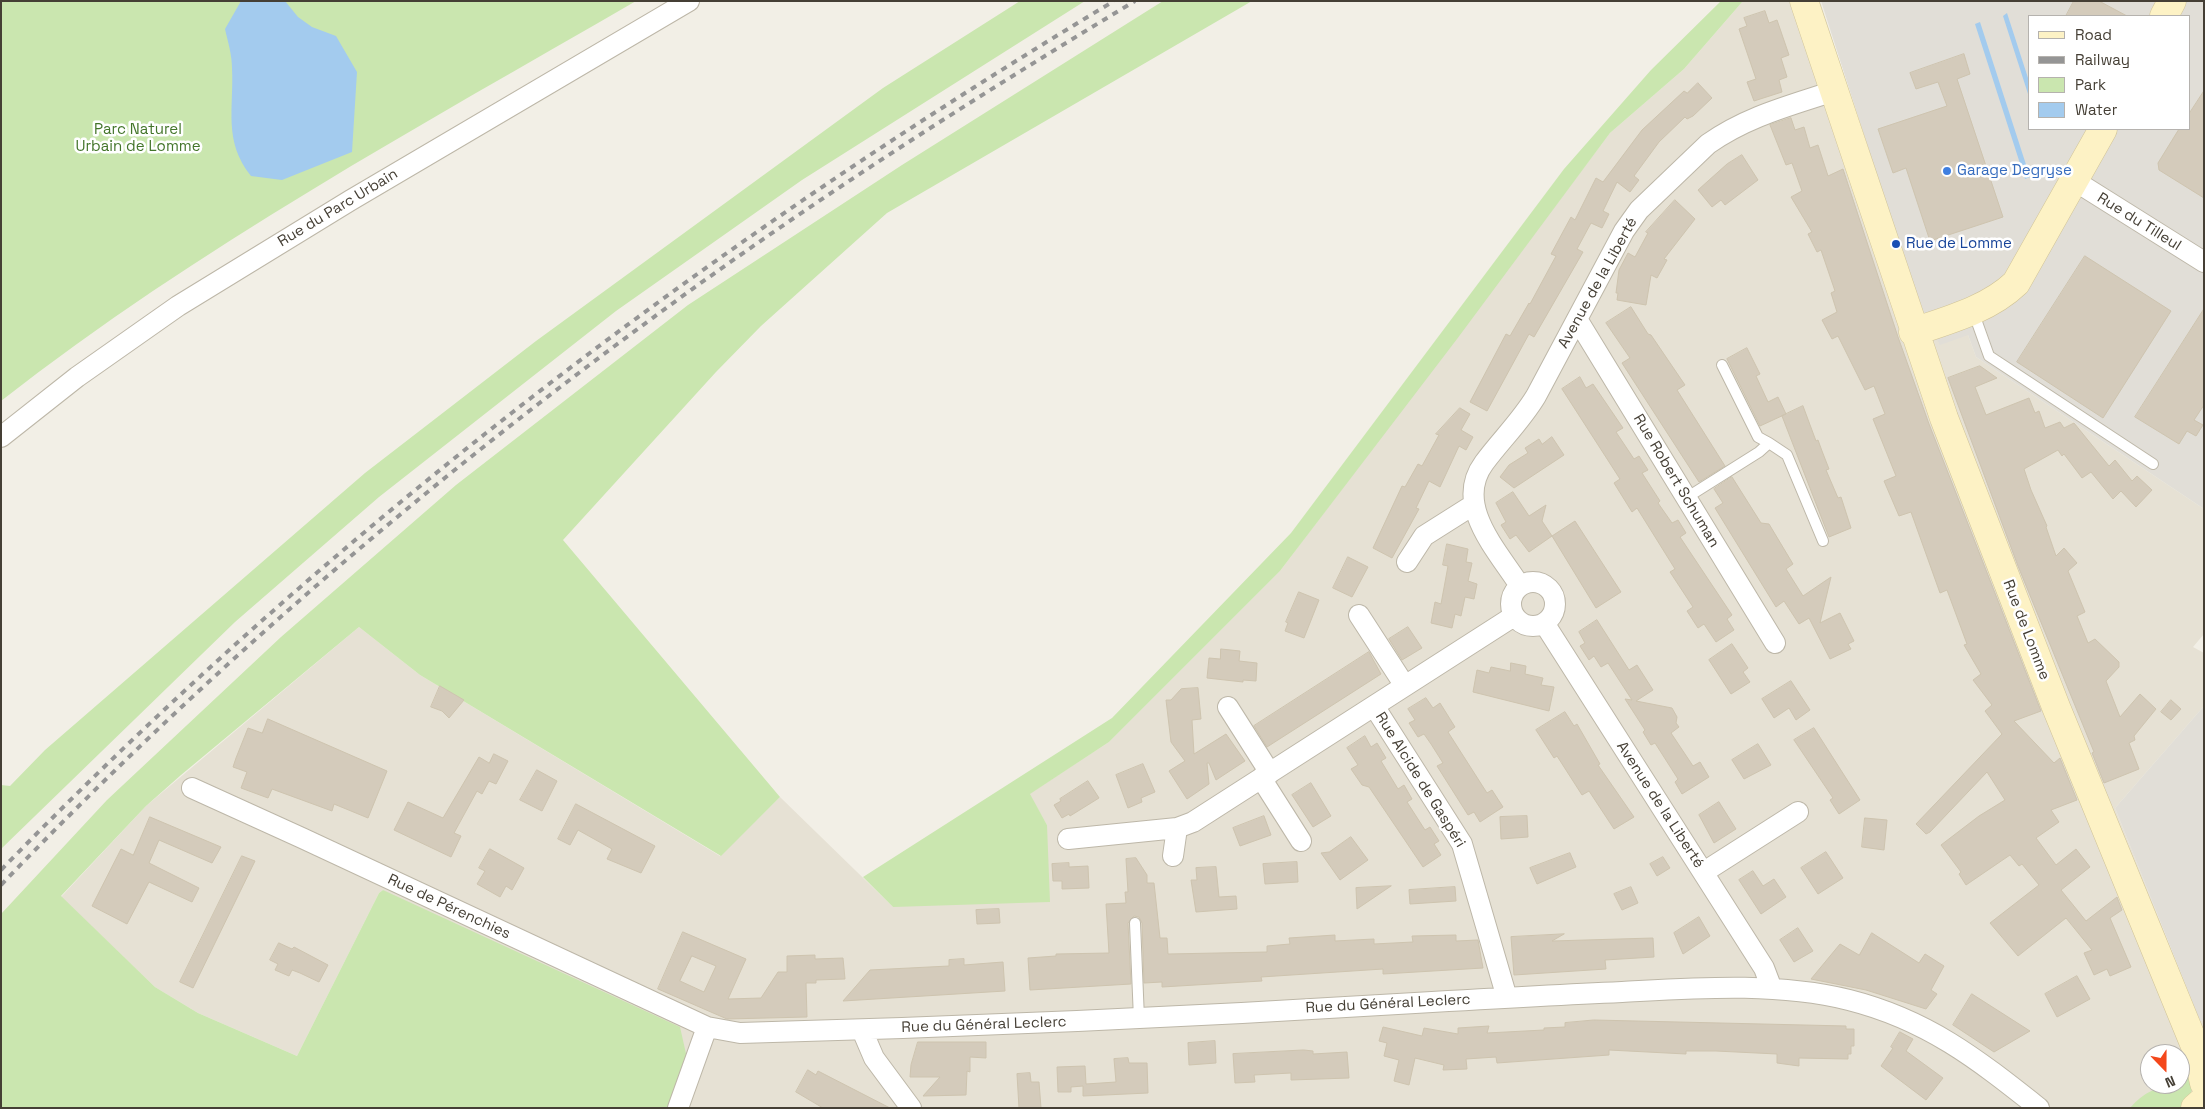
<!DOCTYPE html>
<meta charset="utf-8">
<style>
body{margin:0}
#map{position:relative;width:2205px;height:1109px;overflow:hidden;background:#f2efe6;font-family:"Space Grotesk",sans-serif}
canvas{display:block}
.frame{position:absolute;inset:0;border:2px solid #453f35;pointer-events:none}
.legend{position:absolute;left:2028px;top:15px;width:162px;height:115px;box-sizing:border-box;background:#fff;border:1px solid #b5b2ae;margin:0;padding:6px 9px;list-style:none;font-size:15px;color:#453f35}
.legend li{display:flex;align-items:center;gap:10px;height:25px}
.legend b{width:25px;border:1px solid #b5b2ae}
.north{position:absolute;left:2140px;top:1044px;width:50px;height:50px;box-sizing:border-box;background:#fff;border:1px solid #b5b2ae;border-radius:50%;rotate:158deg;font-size:14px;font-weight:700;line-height:20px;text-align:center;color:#453f35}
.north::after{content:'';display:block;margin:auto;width:18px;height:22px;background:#f4471b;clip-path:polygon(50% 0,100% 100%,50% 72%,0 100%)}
</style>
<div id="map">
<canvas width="2205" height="1109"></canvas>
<div class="frame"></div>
<ul class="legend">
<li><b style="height:6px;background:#fdf2c5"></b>Road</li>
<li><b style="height:6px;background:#959595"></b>Railway</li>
<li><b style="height:14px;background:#cae6af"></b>Park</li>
<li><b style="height:14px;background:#a3cbee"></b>Water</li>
</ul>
<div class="north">N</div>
</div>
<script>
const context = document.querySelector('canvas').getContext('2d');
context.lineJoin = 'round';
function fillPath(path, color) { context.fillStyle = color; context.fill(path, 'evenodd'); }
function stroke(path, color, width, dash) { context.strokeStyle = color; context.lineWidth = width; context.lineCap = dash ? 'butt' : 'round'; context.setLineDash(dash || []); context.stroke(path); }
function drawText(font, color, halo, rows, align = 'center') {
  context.font = font + ' "Space Grotesk",sans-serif'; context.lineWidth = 5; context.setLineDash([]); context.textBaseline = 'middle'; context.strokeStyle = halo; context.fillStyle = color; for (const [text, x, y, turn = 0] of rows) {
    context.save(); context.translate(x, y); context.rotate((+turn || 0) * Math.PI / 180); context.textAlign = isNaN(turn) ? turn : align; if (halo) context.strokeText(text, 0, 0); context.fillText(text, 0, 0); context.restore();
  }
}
const residential = new Path2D(`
 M1743 1H1820L1918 303 1968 335 1976 357 2204 509V634L2193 647 2204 653V706L2115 808 2200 1021 2204 1020V1108H668L383 890 379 893 297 1056 198 1013 155 987 61 897 146 806 359 627 420 675 720 856 780 797 893 907 1047 825 1029 794 1109 742 1280 571 1610 133 1684 69ZM2150 1054H2180V1084H2150Z`);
const industrial = new Path2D(`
 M1821 1H2204V509L1976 357 1968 335 1940 345 1918 303ZM2029 16H2189V129H2029Z
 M2204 706V1020L2200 1021 2115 808Z`);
const green = new Path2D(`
 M1 1H636C420 126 198 247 1 401Z
 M1020 1H1085L802 180 616 311 379 497 235 622 1 849V785L10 786 45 750 365 473 536 341 883 88Z
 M1163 1H1252L887 213 761 326 716 372 563 540 780 797 721 856 420 675 359 627 181 775 146 806 61 896 155 987 198 1013 297 1056 379 893 383 890 680 1027 687 1058 668 1108H1V914L107 800 281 637 456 485 688 305 902 165Z
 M1721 1H1743L1684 69 1610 133 1457 339 1280 571 1109 742 1030 794 1047 825 1050 902 893 907 863 877 1112 718 1291 533 1564 169 1651 70Z
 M2190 1074C2195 1089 2191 1095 2183 1108H2130C2142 1093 2161 1084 2180 1084V1079Z`);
const water = new Path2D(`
 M241 1H285L298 17 312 27 336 36 357 72 352 152 282 180 251 176C223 141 234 109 232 68 232 55 228 42 225 29Z
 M2007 13 2029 81V97L2003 16Z
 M1980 22 2030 177 2025 179 1975 24Z`);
const building = new Path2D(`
 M2074 1H2099L2127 16H2066Z
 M1765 11 1769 23 1777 20 1789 55 1781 58 1787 77 1779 80 1782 92 1754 101 1747 82 1756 79 1739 29 1747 26 1744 18Z
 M1964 54 1970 74 1957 79 2003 217 1930 241 1906 168 1893 173 1878 129 1947 106 1938 82 1916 89 1910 73Z
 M1698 83 1712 98 1693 116 1687 119 1685 117 1659 142 1634 176 1639 180 1630 192 1617 182 1603 211 1609 214 1602 228 1591 223 1577 249 1583 252 1534 337 1529 334 1487 411 1470 402 1506 334 1510 336 1529 303 1530 304 1556 256 1551 254 1571 217 1575 220 1596 178 1603 182 1642 130 1684 91 1687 93Z
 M2204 91V198L2159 170 2158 163 2179 129H2189V114Z
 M1791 118 1795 130 1804 127 1810 148 1818 145 1828 176 1843 169 1898 337 1929 424 2041 711 2014 721 2054 763 2060 758 2077 800 2051 810 2059 822 2036 838 2056 865 2076 849 2090 867 2061 890 2086 921 2117 897 2122 910 2110 918 2131 967 2110 976 2107 969 2094 975 2084 953 2092 950 2066 918 2018 956 1990 923 2039 885 2022 864 2019 866 2010 855 1966 885 1959 874 1961 872 1941 845 1979 816 2005 800 1987 772 1930 832 1926 834 1916 824 2002 734 1985 711 1992 705 1973 680 1981 674 1964 645 1967 644 1947 590 1940 593 1911 512 1899 516 1884 481 1896 476 1873 419 1885 414 1874 386 1865 390 1838 336 1832 339 1822 320 1837 312 1831 293 1835 291 1821 250 1817 252 1808 234 1812 232 1791 197 1802 191 1792 163 1786 165 1770 125Z
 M1742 155 1758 180 1725 205 1721 200 1712 207 1698 190 1727 164Z
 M1675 200 1695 219 1664 259 1667 260 1657 278 1651 275 1646 305 1617 300 1618 293H1616L1619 270 1628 253 1635 257 1648 233 1646 232Z
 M2085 256 2171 311 2103 418 2017 362Z
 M1631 307 1648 334 1651 335 1685 385 1677 390 1725 466 1699 482 1622 363 1630 358 1606 323Z
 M2204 309V405L2194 420 2203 425 2196 436 2187 431 2179 444 2135 417Z
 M1747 348 1760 374 1756 376 1768 402 1778 397 1786 414 1760 426 1727 359Z
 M1980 366 1997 378 1975 387 1986 415 2029 398 2035 413 2039 411 2045 428 2060 422 2064 428 2074 423 2109 466 2115 460 2132 481 2137 476 2152 490 2136 507 2121 491 2113 499 2091 472 2082 478 2064 454 2062 456 2058 450 2024 469 2031 490 2047 526 2046 527 2056 556 2064 548 2077 563 2068 571 2085 612 2077 616 2088 643 2095 639 2119 662V667L2106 681 2120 717 2140 694 2156 709 2134 736 2135 740 2129 743 2139 769 2104 783 2092 753 2094 752 2018 566 1948 378Z
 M1580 377 1586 388 1593 384 1623 428 1616 432 1634 459 1639 456 1648 470 1642 473 1660 501 1658 503 1672 523 1678 520 1686 533 1680 537 1732 615 1727 619 1734 630 1716 642 1704 624 1698 628 1687 611 1693 607 1670 572 1675 569 1637 508 1632 512 1614 483 1620 479 1562 389Z
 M1803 406 1816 441 1818 440 1822 451 1829 469 1826 470 1838 498 1841 497 1851 528 1829 537 1782 416Z
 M1460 408 1470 414 1461 430 1473 437 1466 450 1459 446 1440 487 1429 481 1416 508 1419 509 1392 558 1373 548 1402 486 1405 487 1418 464 1422 466 1439 435 1436 434Z
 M1552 437 1564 455 1514 488 1500 477 1509 465 1528 453 1525 448 1539 439 1542 444Z
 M1732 477 1761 523 1769 524 1793 564 1786 569 1803 596 1831 577 1820 623 1840 613 1854 641 1848 644 1851 649 1830 659 1809 618 1799 624 1784 601 1776 607 1715 508 1723 503 1714 489Z
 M1513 492 1529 516 1546 505 1542 521 1552 536 1575 521 1621 592 1596 608 1552 536 1529 552 1516 535 1510 539 1501 525 1506 522 1496 503Z
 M1447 544 1468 549 1466 562 1472 563 1468 581 1477 584 1474 599 1465 597 1461 616 1455 614 1452 628 1431 623 1435 602 1441 604 1448 566 1443 565Z
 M1348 557 1368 567 1352 597 1333 588Z
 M1299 592 1319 600 1304 638 1285 631 1288 623 1286 622Z
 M1597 620 1629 670 1637 665 1653 690 1636 701 1672 708 1677 717 1676 723 1679 727 1671 733 1693 766 1700 762 1709 777 1682 794 1675 782 1678 779 1655 743 1651 745 1643 732 1645 730 1625 699 1632 700 1608 663 1601 667 1594 656 1589 660 1580 646 1585 643 1579 632Z
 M1408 627 1422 648 1402 660 1389 639Z
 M1732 644 1748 668 1743 672 1750 682 1731 694 1709 660Z
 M1221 649 1240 651 1239 661 1257 663 1256 681 1243 680V682L1207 678 1209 658 1220 659Z
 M1369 652 1381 674 1267 747 1254 726Z
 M1511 663 1526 666 1525 674 1543 678 1541 685 1554 687 1549 711 1473 692 1477 670 1489 673 1491 667 1510 671Z
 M1791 681 1810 710 1796 720 1789 708 1774 718 1762 699Z
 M440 686 464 700 449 718 442 711 431 707Z
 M1198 688 1201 719 1192 720 1194 754 1226 734 1245 761 1216 780 1209 763H1207L1209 784 1187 799 1169 771 1185 761 1171 742 1166 700H1171L1181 689Z
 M1426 698 1433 708 1440 703 1455 727 1448 732 1487 793 1492 790 1503 807 1480 822 1474 812 1468 815 1437 766 1443 763 1431 744 1424 734 1418 737 1409 723 1415 720 1408 709Z
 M2171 700 2181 709 2171 720 2161 712Z
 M1565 712 1574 726 1577 724 1600 764 1598 765 1634 817 1614 829 1589 791 1582 795 1557 756 1554 758 1536 730Z
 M268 719 387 771 368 818 334 804 332 811 272 789 268 798 241 788 247 772 233 767 236 758 248 728 262 733Z
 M1814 728 1860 800 1839 814 1830 800 1833 798 1794 740Z
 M1365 736 1371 747 1377 743 1386 758 1381 761 1398 789 1404 785 1412 799 1407 802 1425 830 1430 827 1439 841 1434 844 1441 855 1423 867 1369 787 1362 785 1351 769 1358 765 1347 748Z
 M1758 744 1771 765 1744 779 1732 760Z
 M494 754 508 761 496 784 489 781 482 794 477 791 454 833 461 836 451 857 394 830 408 802 443 818 479 757 489 763Z
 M1143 764 1155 792 1141 798 1142 802 1128 808 1116 775Z
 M537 770 557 781 542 811 520 800Z
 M1088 781 1099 798 1070 816 1069 814 1062 818 1054 805 1061 801 1060 799Z
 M1311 783 1331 816 1313 827 1292 795Z
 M1719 802 1736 829 1714 843 1699 815Z
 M576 804 655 846 641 873 607 859 612 849 578 830 570 845 558 839Z
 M1264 816 1271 835 1240 846 1233 828Z
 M1527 816 1528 837 1501 839 1500 817Z
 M150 817 221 847 212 863 159 840 149 863 199 888 192 902 149 882 127 924 92 906 121 849 133 855Z
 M1865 818 1887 820 1884 850 1862 847Z
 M1351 837 1368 860 1340 880 1321 853 1329 852Z
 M490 849 524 868 512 890 506 886 500 897 477 884 485 871 479 868Z
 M1826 852 1843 878 1818 894 1801 868Z
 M1570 853 1576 867 1537 884 1530 868Z
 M242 856 255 861 193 988 180 982Z
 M1663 857 1670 868 1657 876 1650 864Z
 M1136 858 1147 875V883H1154L1160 938H1167L1168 954 1267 952V946L1290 944 1289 938 1335 935V941L1374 939V944L1413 942 1412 936 1456 935V941L1478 940 1483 968 1383 974V969L1261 977 1262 981 1162 987V982L1144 983 1142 923 1139 917 1134 916 1128 923 1131 984 1030 990 1028 958 1056 956V954L1109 953 1106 904 1126 903 1125 892H1128L1126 859Z
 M1297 862 1298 882 1265 884 1263 864Z
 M1069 863V867L1088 866 1089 888 1062 889V881H1053L1052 864Z
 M1216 867 1219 897 1236 896 1237 909 1196 912 1191 880H1197L1196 868Z
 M1753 871 1763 886 1774 879 1786 897 1761 914 1739 880Z
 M1391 886 1357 909 1356 888Z
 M1455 887 1456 901 1410 904 1409 890Z
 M1631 887 1638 903 1622 910 1614 894Z
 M999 909 1000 923 977 924 976 910Z
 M1699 917 1710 936 1683 954 1674 933Z
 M1798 928 1813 951 1794 962 1780 940Z
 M683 932 746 959 728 999 761 998 778 972H787V956L815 955V959L843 958 845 979 816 980V983H806L807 1017 727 1019 658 989ZM692 956 716 966 704 992 680 981Z
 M1872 933 1919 963 1925 954 1944 966 1931 990 1937 994 1926 1009 1866 990 1811 979 1840 944 1859 955Z
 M1564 934 1552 941 1653 938 1654 957 1605 960 1606 969 1514 975 1511 937Z
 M279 943 292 949 294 947 328 965 319 982 300 973 292 970 289 976 275 970 278 964 270 960Z
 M964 959V965L1003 962 1005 991 843 1001 870 970 949 966V960Z
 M2077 976 2090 999 2057 1017 2045 994Z
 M1972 994 2030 1031 1994 1052 1953 1025Z
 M1594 1020 1846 1026V1029H1854V1046H1851V1054H1848V1059L1799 1058V1066L1777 1063V1054L1716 1051H1686V1054L1609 1050V1055L1497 1063 1496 1057 1466 1059 1467 1069 1443 1070 1444 1065 1415 1058 1409 1085 1394 1081 1399 1060 1384 1056 1387 1043 1379 1041 1383 1027 1422 1036 1424 1028 1458 1034V1028L1489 1026 1487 1033 1544 1030V1028L1565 1027V1023Z
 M1900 1032 1913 1039 1906 1051 1943 1078 1926 1100 1881 1066 1893 1048 1891 1047Z
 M1215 1041 1216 1063 1189 1065 1188 1043Z
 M918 1042H986V1058L970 1057V1072L967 1071 966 1095 923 1096 940 1077H910L911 1065Z
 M1304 1050 1313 1051V1054L1347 1052 1349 1078 1291 1080V1073L1254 1075 1255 1082 1235 1083 1233 1054Z
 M1128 1058 1129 1063H1147L1148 1093 1083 1096V1086L1071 1087V1092H1058L1057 1067 1085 1066 1086 1084 1116 1082 1114 1059Z
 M808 1070 816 1075 818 1071 890 1108H823L796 1092Z
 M1030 1073 1031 1082H1039L1041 1108H1019L1017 1074Z`);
const service = new Path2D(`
 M1973 311 1989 356 2153 464
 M1722 365 1758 437 1769 443
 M1686 498 1759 452 1769 443 1787 455 1823 541
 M1135 923 1139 1019`);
const minor = new Path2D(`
 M2075 181 2204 262
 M1577 319 1775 643
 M1 437 77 377 178 306 351 200 689 1
 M1407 562 1424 536 1473 505
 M1511 604a22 22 0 1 1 44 0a22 22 0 1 1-44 0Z
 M1520 586C1498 551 1453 505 1484 463 1501 440 1521 421 1536 396L1624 231 1639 210 1708 144C1748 116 1789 106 1834 91
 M1359 615 1405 686
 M1544 623 1764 968 1772 989
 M1374 706 1462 844 1507 998
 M1228 707 1270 773
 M1261 778 1301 841
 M192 788 302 838 707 1027 740 1033C965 1027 1190 1017 1415 1003 1484 999 1553 995 1622 992 1698 988 1775 982 1849 1000 1928 1020 1977 1059 2039 1108
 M1068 839 1177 828 1193 822 1514 616
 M1173 856 1177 828
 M1704 872 1798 812
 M862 1030 874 1058 911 1108
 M678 1108 707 1027`);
const secondary = new Path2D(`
 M1804 1 1944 418 2056 707 2197 1051 2204 1083
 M2164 16 2172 1
 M1913 332C1949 320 1989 309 2016 283L2103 129
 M2195 1108 2204 1100`);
const rail = new Path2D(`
 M1 870C331 530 709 244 1114 1
 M1 885C197 681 412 495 639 328 798 210 966 103 1135 1`);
const markers = [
 [1947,171,5,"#3f7fe0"],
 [1896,244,5,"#1a4fb4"]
];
const parkNames = [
 ["Parc Naturel",138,130],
 ["Urbain de Lomme",138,147]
];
const shopNames = [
 ["Garage Degryse",1957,171]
];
const streetNames = [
 ["Rue du Parc Urbain",338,208,-31],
 ["Rue du Tilleul",2139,222,32],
 ["Avenue de la Liberté",1598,283,-61],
 ["Rue Robert Schuman",1676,481,59],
 ["Rue de Lomme",2026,630,69],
 ["Rue Alcide de Gaspéri",1420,780,58],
 ["Avenue de la Liberté",1660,805,57],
 ["Rue de Pérenchies",449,907,25],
 ["Rue du Général Leclerc",1388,1004,-3],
 ["Rue du Général Leclerc",984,1025,-2]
];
const transitNames = [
 ["Rue de Lomme",1906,244]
];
fillPath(residential, '#e6e1d4');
fillPath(industrial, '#e1ded7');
fillPath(green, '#cae6af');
fillPath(water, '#a3cbee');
fillPath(building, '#d4cbbb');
stroke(building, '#cec4af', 1);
stroke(service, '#bdb7a8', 12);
stroke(minor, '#bdb7a8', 22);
stroke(secondary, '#d1c497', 29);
stroke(service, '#fff', 10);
stroke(minor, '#fff', 20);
stroke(secondary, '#fdf2c5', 28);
stroke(rail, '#959595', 4, [6, 6]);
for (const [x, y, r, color] of markers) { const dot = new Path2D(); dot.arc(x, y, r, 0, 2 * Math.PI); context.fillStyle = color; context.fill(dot); stroke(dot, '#fff', 2); }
drawText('15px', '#43752a', '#fff', parkNames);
drawText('15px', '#366cbe', '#fff', shopNames, 'left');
drawText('15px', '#453f35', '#fff', streetNames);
drawText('15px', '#164399', '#fff', transitNames, 'left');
</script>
